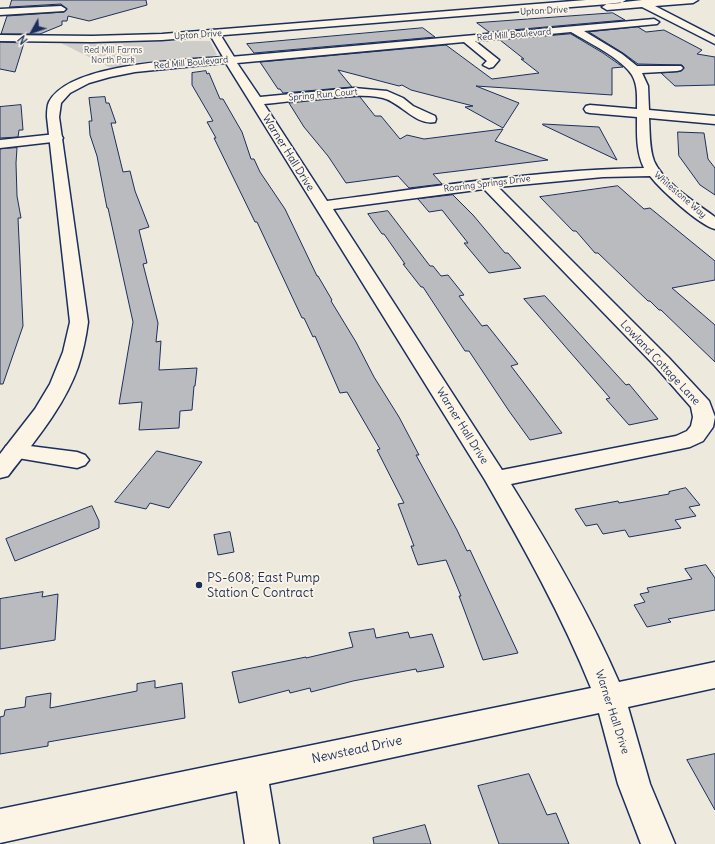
<!DOCTYPE html>
<style>
body{margin:0}
#map{position:relative;width:715px;height:844px;overflow:hidden;background:#eee9dd;font-family:Delius,sans-serif}
canvas{display:block}
.north{position:absolute;left:12px;top:12px;width:40px;height:40px;-webkit-text-stroke:3px #fcf5e5;paint-order:stroke;rotate:230deg;font-size:11px;font-weight:700;line-height:16px;text-align:center;color:#1b2f5e}
.north::after{content:'';display:block;margin:auto;width:14px;height:18px;background:#1b2f5e;clip-path:polygon(50% 0,100% 100%,50% 72%,0 100%)}
</style>
<div id="map">
<canvas width="715" height="844"></canvas>
<div class="north">N</div>
</div>
<script>
const context = document.querySelector('canvas').getContext('2d');
context.lineJoin = 'round';
function fillPath(path, color) { context.fillStyle = color; context.fill(path, 'evenodd'); }
function stroke(path, color, width, dash) { context.strokeStyle = color; context.lineWidth = width; context.lineCap = dash ? 'butt' : 'round'; context.setLineDash(dash || []); context.stroke(path); }
function drawText(font, color, halo, rows, align = 'center') {
  context.font = font + ' Delius,sans-serif'; context.lineWidth = 3.5; context.setLineDash([]); context.textBaseline = 'middle'; context.strokeStyle = halo; context.fillStyle = color; for (const [text, x, y, turn = 0] of rows) {
    context.save(); context.translate(x, y); context.rotate((+turn || 0) * Math.PI / 180); context.textAlign = isNaN(turn) ? turn : align; if (halo) context.strokeText(text, 0, 0); context.fillText(text, 0, 0); context.restore();
  }
}
const green = new Path2D(`
 M210 41 217 55 209 57 135 63 111 68 59 42Z`);
const building = new Path2D(`
 M12 0H146L147 5 89 21 68 16 67 21H62V25L40 34H1L7 16 64 12 67 9 61 4 10 7Z
 M613 13 625 20 489 32 477 23Z
 M638 27 646 32 664 30 702 50 697 54 715 57V85L675 86 661 73 681 71 684 68 682 65 638 64 623 53 589 32Z
 M423 28 435 37 254 53 247 44Z
 M571 34 603 53 623 67 612 68V95L476 86 519 103 503 128 465 107 473 106 411 90 402 85 399 86 338 70 352 87 283 93 280 89H278L260 62 446 45 492 79 539 73 521 59H524L500 40Z
 M0 42 24 43 15 72 0 69Z
 M206 71 207 74 209 73 220 99H223L242 132 251 159H254L260 172 285 209 317 276H318L332 300 331 301 356 342 374 377 399 417 419 455H416L457 530 467 551 470 550 518 653 483 660 459 596H461L446 560 418 565 411 546H414L398 504 404 503 377 450 380 449 347 392 340 393 315 336 313 337 304 318H302L257 222H255L214 138H216L207 122 213 121 192 85V73Z
 M105 97 106 103H109L116 123H111L123 172 130 171 135 191 149 227 139 230 147 263 143 264 158 323 156 342 161 341 159 370 197 368 195 386H194L192 410 180 411 179 428 139 430 142 402 119 404 133 322 108 208H107L97 156 90 135 89 121H92L89 98Z
 M360 97 375 116H381L400 139 407 135 424 139 503 129 495 141 548 160 433 174 442 184 409 188 398 176 346 183 328 156 304 127 289 103 340 98Z
 M21 105 23 130H19L18 137 0 138V107Z
 M543 124 599 127 617 160 543 125Z
 M678 132 704 133 708 159 715 168V195L700 185 679 156Z
 M17 148 16 163 17 196 21 218H18L23 326 3 384H0V149Z
 M618 186 644 209 650 208 715 261V280L672 288 715 325V362L661 310H659L650 301H648L598 253H595L576 231H573L540 197Z
 M453 195 473 215 505 253H508L521 268 489 273 464 243H468L442 210 429 212 418 199Z
 M388 211 430 266H433L441 276 448 275 464 295 459 296 482 326 487 325 518 364 511 366 562 433 530 440 509 411 469 351H465L423 287H421L403 264H405L384 234H382L368 214Z
 M545 296 626 385 629 384 658 419 629 425 606 399 610 398 524 299Z
 M157 451 202 462 169 508 150 503 146 509 115 502Z
 M686 488 700 505 689 507 696 516 675 520 681 528 629 537 625 530 603 534 597 524 586 526 575 509 618 501 619 503 669 494V492Z
 M92 506 99 521V528L15 561 6 539Z
 M230 532 234 552 218 555 214 535Z
 M706 565 715 578V610L668 619 671 622 647 627 634 605 645 602 640 594 649 592 647 588 692 579 685 569Z
 M43 592 42 597 58 594 55 640 0 649V599Z
 M374 629 376 638 408 632 410 638 432 634 444 667 417 672 416 669 353 681 311 692 310 688 290 693 289 690 239 703 232 672 306 657V658L353 647 349 633Z
 M155 681V688L182 683 185 718 48 742V746L0 754V717L4 716 5 710 25 707 26 697 51 693 50 708 137 691V684Z
 M715 754V810L687 760Z
 M529 774 547 815 556 813 569 844H499L478 786Z
 M425 825 431 844H374L373 838Z`);
const minor = new Path2D(`
 M61 6 66 9 64 11 0 15V9Z
 M654 19 659 22 657 24 584 31 622 54 637 66H681L683 68 681 70 677 71 642 73 648 86 649 110 715 116V124L649 118C650 132 649 148 654 161 663 182 696 203 715 217V229C699 225 661 190 650 176L603 177 498 187 669 358 709 401 715 417 713 427 703 441 690 447 511 484C551 548 589 613 619 682L715 662V688L628 707 650 784 675 844H641L618 784 599 713 269 784 279 844H245L237 791 0 843V809L591 688C562 616 524 548 485 480L224 60 230 57ZM571 32C589 43 621 58 632 75 638 85 637 98 637 109L590 105 586 106 584 109 586 112 590 113 637 117C637 134 636 152 644 168 537 170 432 187 327 201L264 104C300 101 348 91 383 98 400 102 416 126 435 122L436 119 435 116 413 106 403 98 387 91 354 88 260 97 237 63 464 42 487 61 483 65 489 68 493 67 499 60 475 41ZM484 189 655 366 691 407 693 417 691 426 687 431 676 436 502 470 333 209Z
 M56 134 61 135 63 138 61 141 0 148V140Z
 M14 444 77 452 85 455 89 460 85 465 77 468 6 456 3 451 6 446Z`);
const tertiary = new Path2D(`
 M214 30 218 31 236 60 234 62 135 72 110 77 89 83 70 93 61 103 59 117 88 322C86 337 83 352 78 367 64 407 34 442 8 476L0 478V454L35 409 50 384 63 352 70 322 47 117C47 112 47 106 49 102 69 63 183 60 223 57L209 33Z`);
const secondary = new Path2D(`
 M586 0H626L621 3 162 40 92 42 0 41V35L92 36 162 34Z
 M642 0H698L693 3 655 6 715 37V44L642 7 607 10 602 7 607 4Z`);
const markers = [
 [199,585,4,"#1b2f5e"]
];
const farStreetnames = [
 ["Upton Drive",544,11,-3],
 ["Upton Drive",198,35,-4],
 ["Red Mill Boulevard",514,35,-5],
 ["Red Mill Boulevard",191,63,-5],
 ["Spring Run Court",323,95,-5],
 ["Roaring Springs Drive",487,184,-7],
 ["Whitestone Way",680,195,41]
];
const farParknames = [
 ["Red Mill Farms",113,50],
 ["North Park",113,60]
];
const streetNames = [
 ["Warner Hall Drive",288,153,58],
 ["Lowland Cottage Lane",660,363,47],
 ["Warner Hall Drive",462,426,58],
 ["Warner Hall Drive",612,712,72]
];
const nearPoinames = [
 ["PS-608; East Pump",207,578],
 ["Station C Contract",207,593]
];
const nearStreetnames = [
 ["Newstead Drive",357,750,-12]
];
fillPath(green, '#cfcdca');
fillPath(building, '#babbbe');
stroke(building, '#1b2f5e', 1);
stroke(minor, '#1b2f5e', 3);
stroke(tertiary, '#1b2f5e', 3);
stroke(secondary, '#1b2f5e', 3);
fillPath(minor, '#fcf5e5');
fillPath(tertiary, '#fcf5e5');
fillPath(secondary, '#fcf5e5');
for (const [x, y, r, color] of markers) { const dot = new Path2D(); dot.arc(x, y, r, 0, 2 * Math.PI); context.fillStyle = color; context.fill(dot); stroke(dot, '#fcf5e5', 1.5); }
drawText('9px', '#1b2f5e', '#fcf5e5', farStreetnames);
drawText('9px', '#485679', '#fcf5e5', farParknames);
drawText('11px', '#1b2f5e', '#fcf5e5', streetNames);
drawText('13px', '#1b2f5e', '#fcf5e5', nearPoinames, 'left');
drawText('13px', '#1b2f5e', '#fcf5e5', nearStreetnames);
</script>
